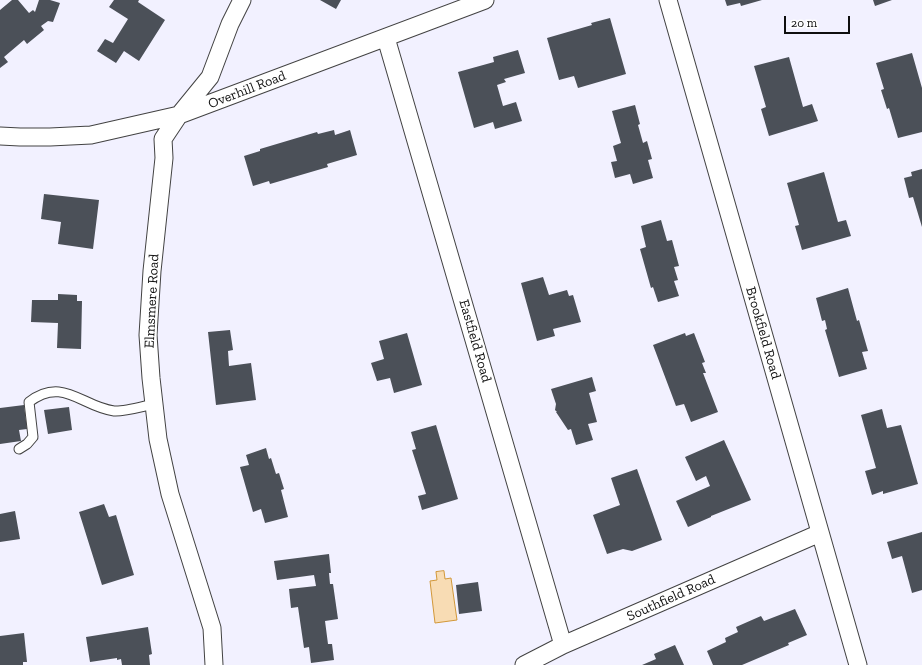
<!DOCTYPE html>
<style>
body{margin:0}
#map{position:relative;width:922px;height:665px;overflow:hidden;background:#f2f1ff;font-family:"Zilla Slab",serif}
canvas{display:block}
.scale{position:absolute;left:784px;top:16px;width:66px;height:18px;box-sizing:border-box;border:2px solid #0f0f0f;border-top:0;padding-left:5px;font-size:12px;line-height:14px;white-space:nowrap;color:#0f0f0f;-webkit-text-stroke:3px #fff;paint-order:stroke}
</style>
<div id="map">
<canvas width="922" height="665"></canvas>
<div class="scale">20 m</div>
</div>
<script>
const context = document.querySelector('canvas').getContext('2d');
context.lineJoin = 'round';
function fillPath(path, color) { context.fillStyle = color; context.fill(path, 'evenodd'); }
function stroke(path, color, width, dash) { context.strokeStyle = color; context.lineWidth = width; context.lineCap = dash ? 'butt' : 'round'; context.setLineDash(dash || []); context.stroke(path); }
function drawText(font, color, halo, rows, align = 'center') {
  context.font = font + ' "Zilla Slab",serif'; context.lineWidth = 4; context.setLineDash([]); context.textBaseline = 'middle'; context.strokeStyle = halo; context.fillStyle = color; for (const [text, x, y, turn = 0] of rows) {
    context.save(); context.translate(x, y); context.rotate((+turn || 0) * Math.PI / 180); context.textAlign = isNaN(turn) ? turn : align; if (halo) context.strokeText(text, 0, 0); context.fillText(text, 0, 0); context.restore();
  }
}
const water = new Path2D(`
 M444 571 445 579 451 578 457 620 435 623 430 581 437 580 436 572Z`);
const building = new Path2D(`
 M12 0H18L29 13 33 10 35 12 39 0H50L60 3 53 22 48 21 41 26 44 30 27 44 24 40 4 57 8 62 0 68V10Z
 M114 0H139L138 2 165 20 139 61 124 51 116 63 97 51 105 39 113 43 128 19 109 7Z
 M320 0H341L336 9Z
 M725 0H762L741 6 740 3 727 6Z
 M873 0H892L875 6Z
 M610 18 626 74 578 88 574 76 559 80 547 38 592 25 591 23Z
 M518 50 525 73 504 79 506 82 497 85 503 106 516 102 522 121 495 129 493 122 474 128 458 72 494 62 493 57Z
 M912 53 922 88V132L898 138 889 108 887 109 881 90 884 89 876 63Z
 M789 57 803 107 812 104 818 121 769 136 761 109 766 107 754 66Z
 M635 105 640 124 638 125 643 143 647 141 652 159 648 160 653 178 633 184 630 174 615 178 611 162 617 161 613 146 621 143 612 111Z
 M334 130 335 135 350 130 357 155 327 164 328 167 270 184 269 181 253 186 244 156 260 151V149L317 132 318 134Z
 M922 169V227L913 197 909 198 904 178 912 176 911 172Z
 M824 172 838 222 846 220 851 236 802 250 795 226 799 225 787 183Z
 M44 194 99 200 93 249 58 244 61 222 41 219Z
 M661 220 667 241 672 240 679 266 674 267 678 280 674 281 679 296 658 302 653 287 651 288 640 249 646 247 641 226Z
 M543 277 549 295 567 290 569 296 573 295 581 322 553 329 555 336 537 341 521 283Z
 M848 288 857 321 859 320 868 351 862 352 867 369 839 377 825 330 827 329 825 320 822 321 816 298Z
 M58 294 77 295V301H82L81 349 57 348 58 323 31 322 32 300H58Z
 M230 330 233 350 228 351 229 366 251 363 256 400 216 405 208 332Z
 M407 333 422 385 394 393 390 378 377 381 371 363 384 359 379 341Z
 M685 333 686 336 694 333 705 362 702 363 706 373H703L718 412 691 422 684 404 676 406 653 345Z
 M592 377 596 391 589 393 597 422 588 424 593 440 576 445 571 429 568 430 556 412H557L555 410 556 404 551 389Z
 M24 405 27 429 19 430 21 441 0 444V408Z
 M69 407 72 430 48 434 44 410Z
 M882 409 887 428 901 425 918 484 883 494V491L872 495 865 471 876 468 861 415Z
 M436 425 458 499 422 510 418 496 426 494 412 450 416 449 411 432Z
 M724 440 751 500 711 516V517L688 527 676 501 710 486 706 476 696 481 685 457Z
 M266 448 269 459 271 458 276 474 279 473 284 489 281 490 288 517 265 523 261 509 253 512 240 467 249 465 246 455Z
 M637 469 662 540 632 551 623 549 607 554 593 515 620 505 611 478Z
 M104 504 109 517 116 515 134 575 102 585 79 512Z
 M15 511 20 539 0 542V514Z
 M922 532V590L912 593 902 556 892 559 887 542Z
 M329 554 331 573H329L330 584H333L338 619 325 621 328 644H332L334 660 311 663 309 647 304 648 298 607 291 608 289 589 316 586 314 575 277 580 274 561Z
 M478 582 482 611 459 614 456 585Z
 M795 609 807 635 788 643 789 645 742 665H713L707 651 726 642 725 638 738 632 736 627 761 616 764 621Z
 M148 627 152 654 149 655 150 665H122L121 659 117 660V658L90 662 86 637Z
 M24 633 27 662H23V665H0V636Z
 M675 645 684 665H642L656 659 654 654Z`);
const service = new Path2D(`
 M19 449 27 444 33 437 29 402C63 376 82 407 114 411 123 412 144 406 154 404`);
const minor = new Path2D(`
 M668 0 858 665
 M386 38 563 645
 M0 136 20 137H50L91 135 179 115 485 0
 M214 665 212 628 170 494 158 439 151 378 148 335 152 271 164 158 163 139 179 115 210 77 230 24 242 0
 M524 665 563 645 820 533`);
const streetNames = [
 ["Overhill Road",247,90,-21],
 ["Elmsmere Road",152,301,-87],
 ["Brookfield Road",763,333,74],
 ["Eastfield Road",475,341,74],
 ["Southfield Road",671,598,-24]
];
fillPath(water, '#f8dcb4');
stroke(water, '#d19739', 1);
fillPath(building, '#4b5058');
stroke(service, '#424242', 11);
stroke(minor, '#424242', 19);
stroke(service, '#fff', 9);
stroke(minor, '#fff', 17);
drawText('14px', '#0f0f0f', '#fff', streetNames);
</script>
